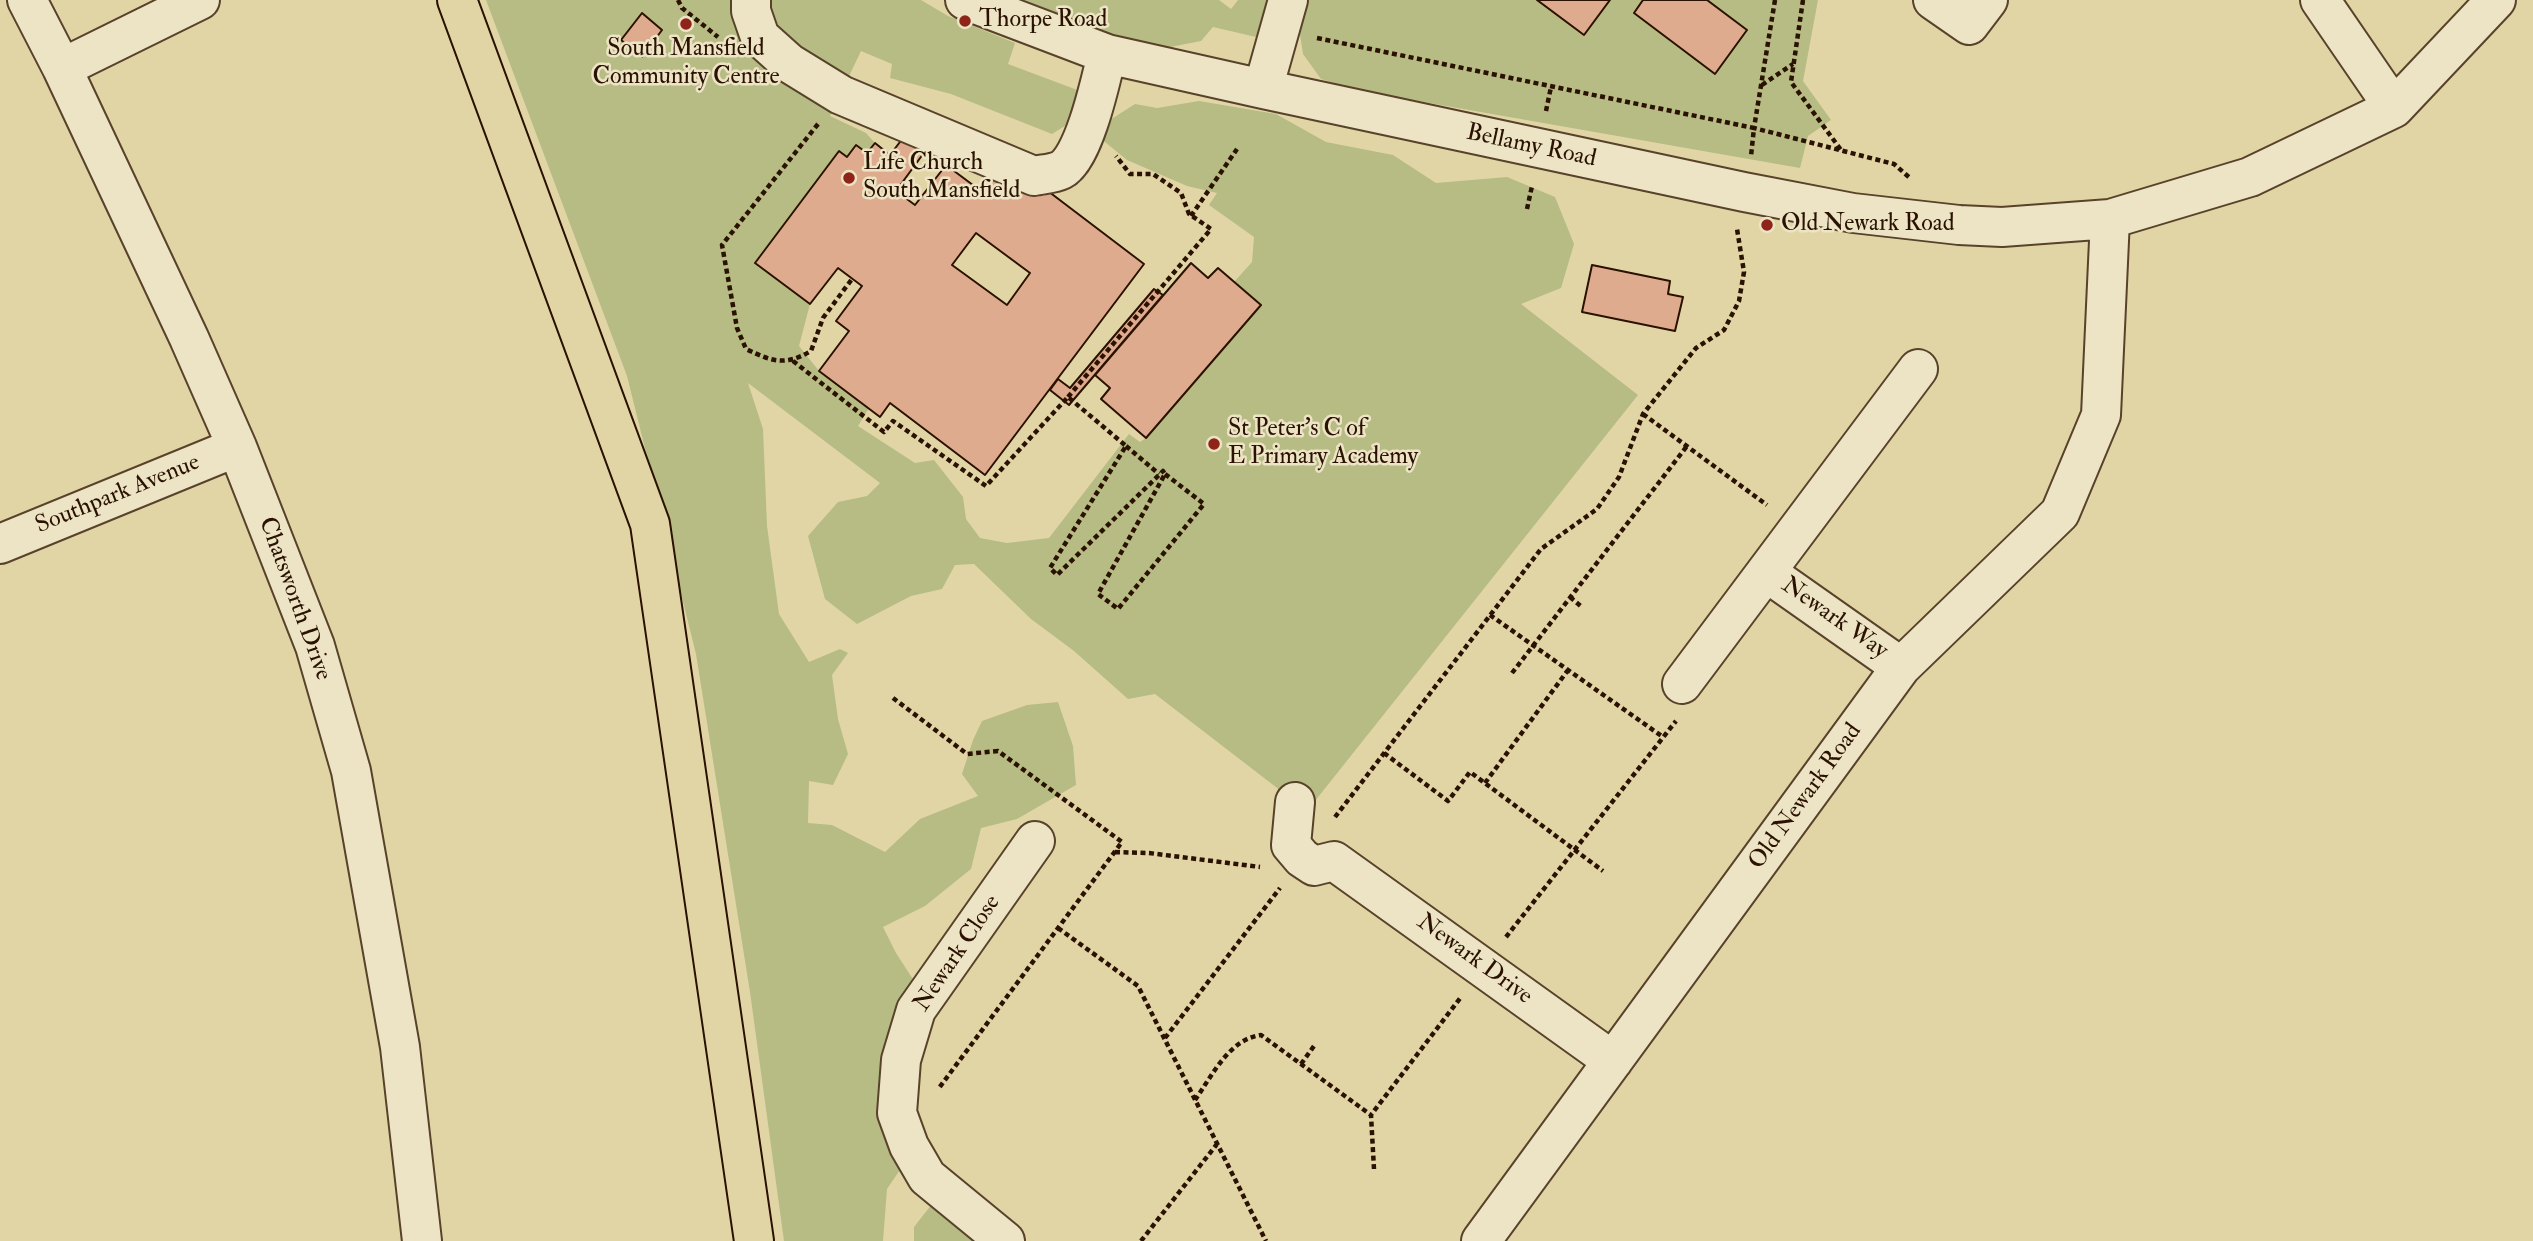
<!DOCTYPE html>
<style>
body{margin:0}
canvas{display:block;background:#e1d5a6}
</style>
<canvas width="2533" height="1241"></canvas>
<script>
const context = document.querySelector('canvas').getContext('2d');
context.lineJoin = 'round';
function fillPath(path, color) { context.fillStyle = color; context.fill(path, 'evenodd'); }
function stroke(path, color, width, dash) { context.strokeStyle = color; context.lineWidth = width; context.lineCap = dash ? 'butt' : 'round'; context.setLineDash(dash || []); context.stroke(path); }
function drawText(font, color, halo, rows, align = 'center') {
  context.font = font + ' "IM FELL Double Pica",serif'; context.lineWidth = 5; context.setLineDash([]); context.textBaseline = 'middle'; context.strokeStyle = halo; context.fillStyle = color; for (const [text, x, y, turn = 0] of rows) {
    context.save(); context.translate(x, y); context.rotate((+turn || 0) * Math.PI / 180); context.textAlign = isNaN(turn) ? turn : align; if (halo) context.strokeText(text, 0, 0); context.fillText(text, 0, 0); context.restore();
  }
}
const green = new Path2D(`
 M486 0H921L948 16 1015 43 1008 64 1080 91 1084 114 1052 134 951 94 890 78 892 64 861 51 830 116 866 133 875 143 867 153 847 157 839 151 755 262 810 304 799 346 819 371 869 408 858 426 915 463 934 460 963 497 966 519 980 538 1007 543 1049 538 1129 434 1140 442 1146 438 1258 303 1234 282 1252 262 1254 237 1209 205 1217 193 1187 186 1127 160 1100 138 1110 120 1135 104 1157 108 1199 101 1276 114 1326 142 1393 155 1436 183 1507 177 1555 197 1574 244 1561 288 1521 304 1638 395 1307 811 1155 694 1128 699 1074 651 1031 619 974 564 955 565 942 589 911 596 857 624 825 599 808 536 838 502 867 496 880 483 748 383 763 429 767 526 779 614 809 662 840 649 848 653 832 675 838 719 848 754 833 785 809 781 808 823 832 825 885 852 920 819 978 796 962 774 973 740 982 721 1027 705 1058 702 1073 746 1076 785 1017 819 981 828 971 869 925 906 883 927 896 953 918 987 906 1161 887 1189 883 1241H784L750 992 696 654 627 376Z
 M1002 0H1219L1231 9 1238 0H1271L1268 16 1256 37 1213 27 1201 41 1160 49 1148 43 1106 32 1048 11Z
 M1305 0H1818L1803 81 1831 120 1808 136 1800 168 1355 90 1321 79 1303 54 1298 21Z
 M939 1195 1023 1241H914V1227Z`);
const building = new Path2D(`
 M1537 0H1610L1584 35Z
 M1643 0H1707L1747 30 1715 74 1634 13Z
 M642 13 662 30 642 57 621 40Z
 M906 134 926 150 896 191 915 205 946 165 981 191 1000 165 1040 185 1144 264 985 475 890 403 880 417 819 371 849 331 836 321 862 286 838 268 810 304 755 263 839 151 847 157 856 145 867 153 875 143 890 155ZM976 233 1030 273 1007 305 952 265Z
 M1191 263 1208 278 1218 268 1261 305 1146 438 1101 399 1110 388 1095 375Z
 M1592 265 1670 281 1668 294 1683 297 1675 331 1582 312Z
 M1154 289 1163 295 1069 405 1050 390 1058 379 1070 388Z`);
const path = new Path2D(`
 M678 0 682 8 718 37
 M1775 0 1754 128 1894 164 1911 179
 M1803 0 1791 82 1841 150
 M1317 38 1754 128 1751 156
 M1762 85 1793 64
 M1546 111 1551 87
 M818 124 722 245 737 328 746 349C773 362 785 366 811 351L823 318 852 279
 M1527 209 1532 186
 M1191 216 1237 149
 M793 361 884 432 893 421 986 486 1068 397 1126 446 1050 568 1057 575 1163 471 1165 474 1098 594 1118 609 1204 504 1165 474
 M1068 397 1211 229 1189 214 1181 193 1153 174H1130L1116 156
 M1643 414 1767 505
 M1126 446 1159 474
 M1570 597 1583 608
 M1490 615 1663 737
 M1512 673 1687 446
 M893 698 967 754 998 751 1122 842 939 1088
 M1384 753 1448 801 1470 772 1603 871
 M1485 783 1568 670
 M1335 817 1541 549 1597 509 1619 477 1643 414 1696 348 1724 330 1739 301 1744 272 1737 229
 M1115 852 1149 853 1260 867
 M1058 928 1138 986 1266 1241
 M1506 937 1676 721
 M1165 1038 1280 888
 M1301 1064 1314 1046
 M1195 1100C1212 1076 1229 1039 1261 1035L1371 1115
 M1374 1169 1371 1115 1461 997
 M1141 1241 1217 1144`);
const minor = new Path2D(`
 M27 0 62 68 189 338 237 447 315 646 351 771 400 1047 422 1241
 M751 0V11L760 37 789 63 841 95 1034 176C1042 174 1053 174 1061 170 1084 159 1101 79 1107 54
 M965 0 1107 54 1263 89 1744 192 1853 213 1959 225 2002 227 2110 219 2250 177 2394 108 2496 0
 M1933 0 1969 25 1988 0
 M2320 0 2394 108
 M62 68 200 0
 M1263 89 1288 0
 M0 544 237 447
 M1766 572 1901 667
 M1682 684 1918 369
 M1295 802 1291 845 1302 858 1314 866 1334 861 1613 1061
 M1005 1241 927 1177 909 1146 897 1113 901 1060 916 1010 1035 841
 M1481 1241 1901 667 2060 513 2101 415 2110 219`);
const major = new Path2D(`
 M457 0 650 524 754 1241`);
const markers = [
 [965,21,7,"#8f2418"],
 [686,24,7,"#8f2418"],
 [849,178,7,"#8f2418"],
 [1767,225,7,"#8f2418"],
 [1214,444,7,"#8f2418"]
];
const poiNames = [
 ["Thorpe Road",979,21],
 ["South Mansfield",686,50,"center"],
 ["Community Centre",686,78,"center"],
 ["Life Church",863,164],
 ["South Mansfield",863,192],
 ["Old Newark Road",1781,225],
 ["St Peter's C of",1228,430],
 ["E Primary Academy",1228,458]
];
const streetNames = [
 ["Bellamy Road",1531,147,12],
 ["Southpark Avenue",118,495,-22],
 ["Chatsworth Drive",294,599,70],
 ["Newark Way",1834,619,35],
 ["Old Newark Road",1806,797,-54],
 ["Newark Close",958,954,-56],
 ["Newark Drive",1474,960,36]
];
fillPath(green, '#b6bc84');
fillPath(building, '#dfab8e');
stroke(building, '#2a1100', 2);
stroke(minor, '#58422a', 42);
stroke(major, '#2a1100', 42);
stroke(path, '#2a1100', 4.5, [5, 3.5]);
stroke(minor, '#ece4c5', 38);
stroke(major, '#e1d5a6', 38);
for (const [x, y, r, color] of markers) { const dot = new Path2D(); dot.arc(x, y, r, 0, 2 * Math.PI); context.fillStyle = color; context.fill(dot); stroke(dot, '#ece4c5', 2.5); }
drawText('24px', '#2a1100', '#ece4c5', poiNames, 'left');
drawText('24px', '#2a1100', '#ece4c5', streetNames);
</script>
